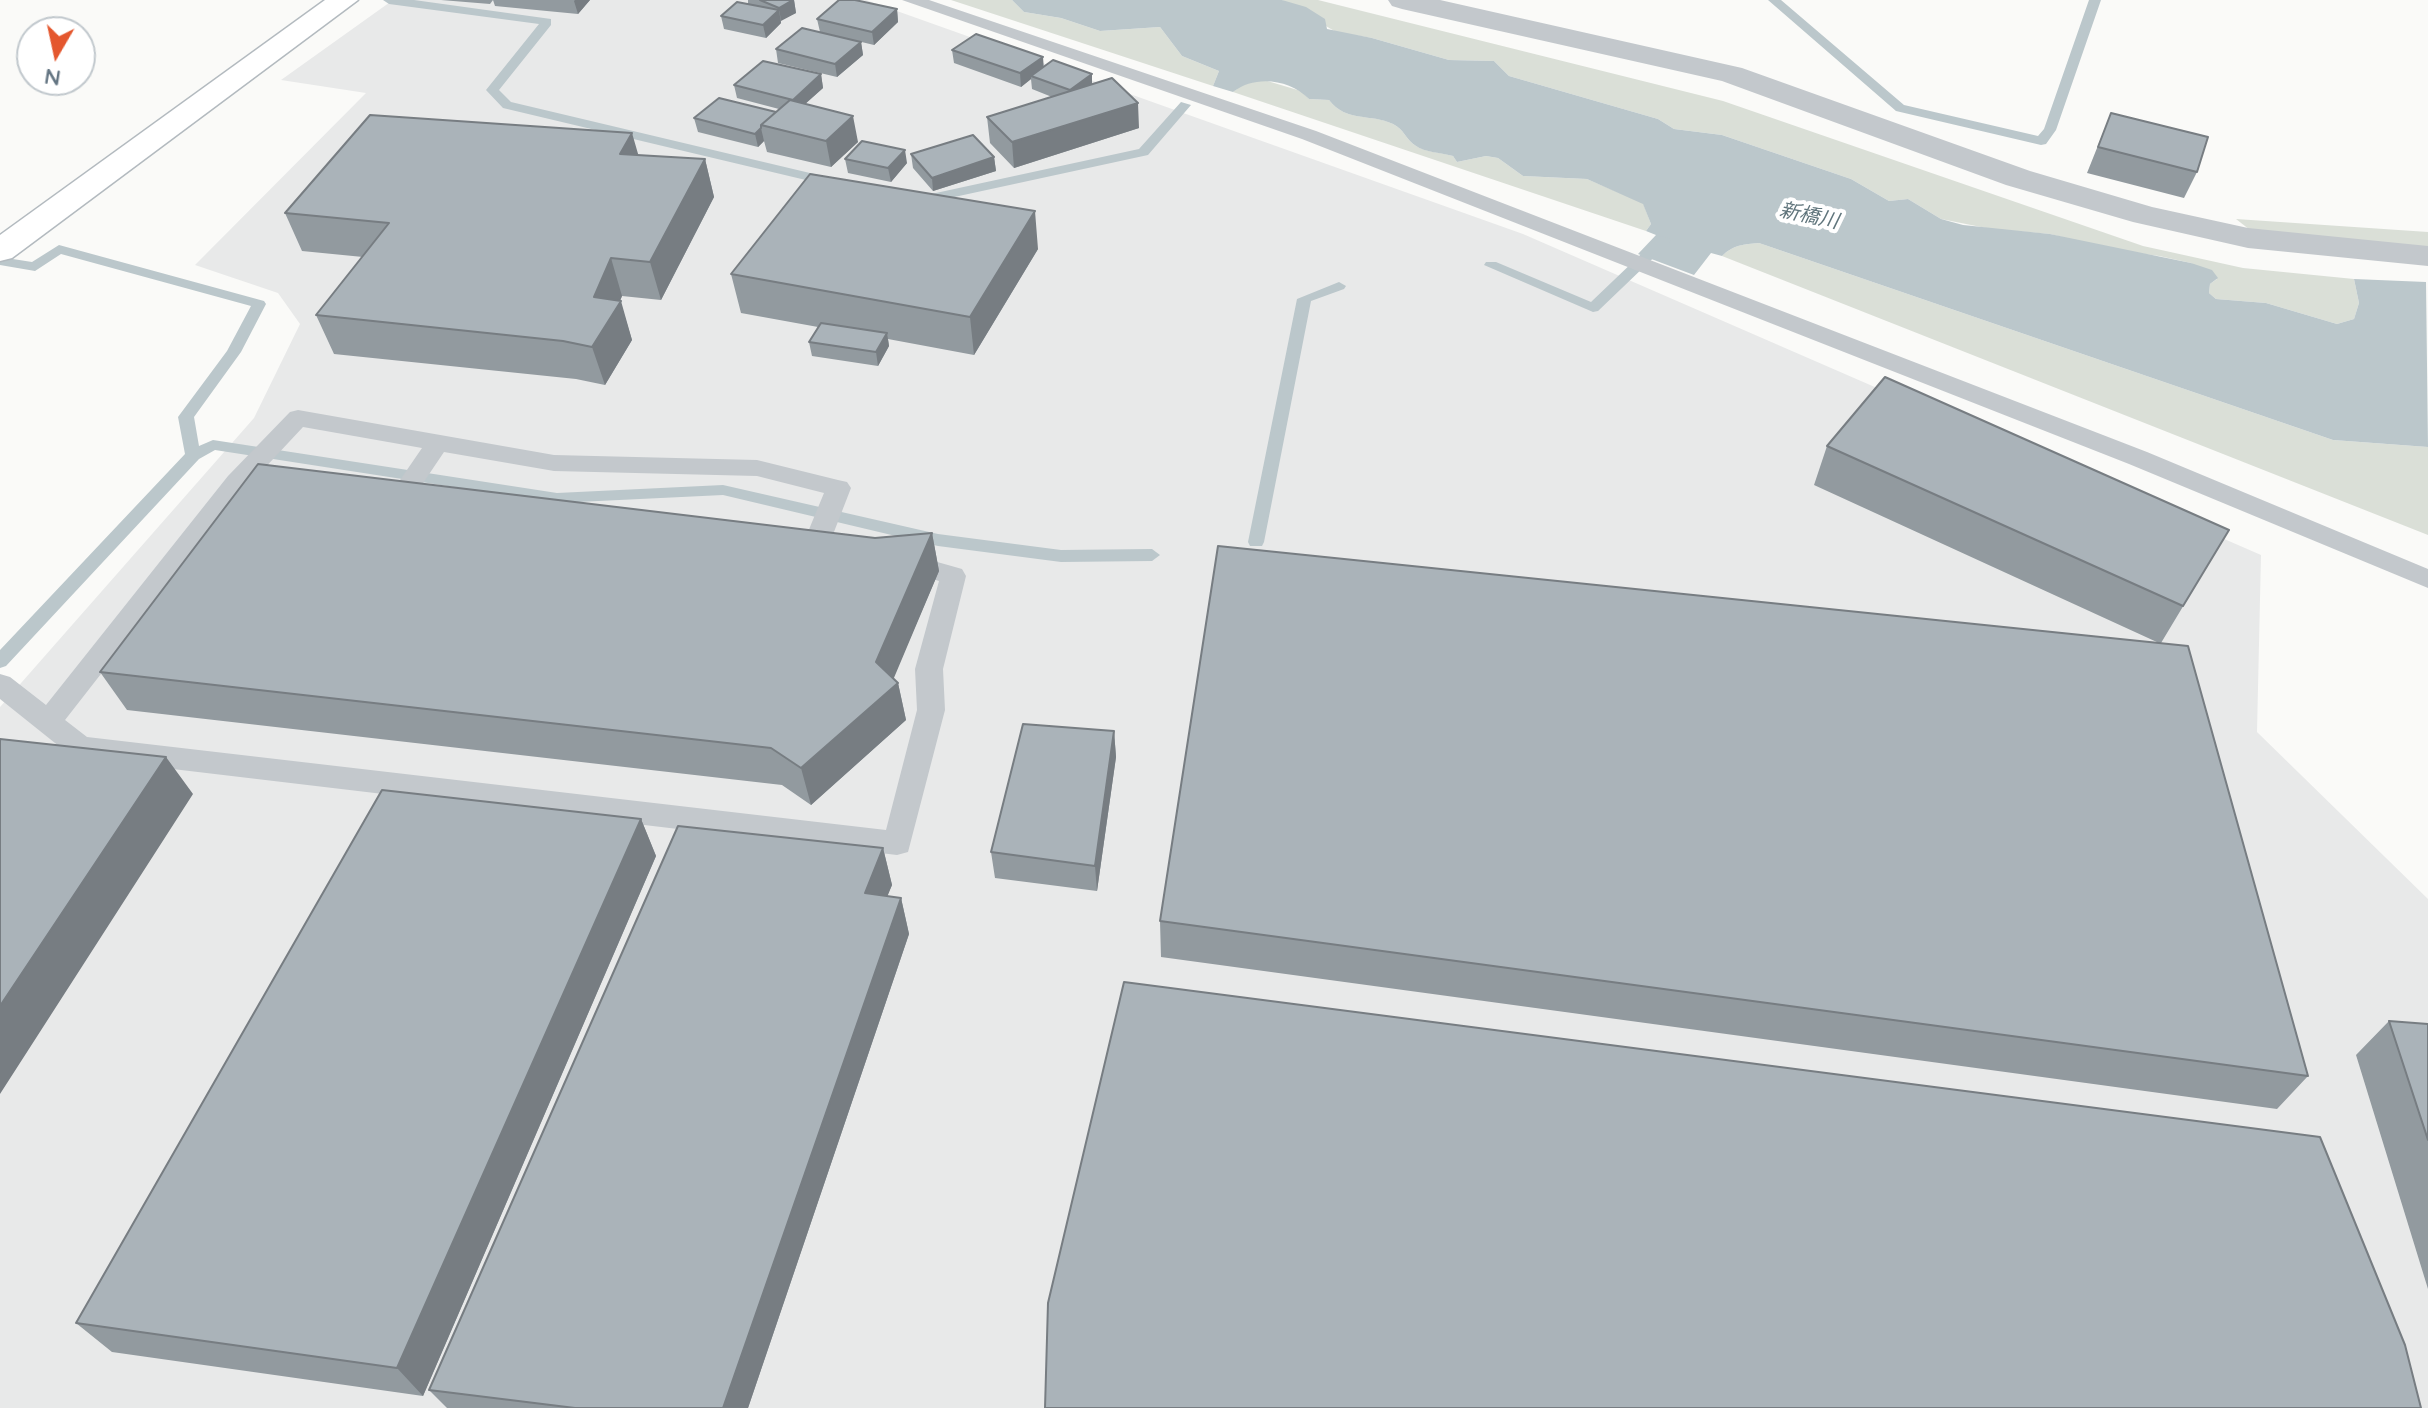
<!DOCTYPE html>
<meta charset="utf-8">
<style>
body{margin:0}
#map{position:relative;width:2428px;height:1408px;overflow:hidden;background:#fafaf8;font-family:Quicksand,sans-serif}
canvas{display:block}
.north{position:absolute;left:16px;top:16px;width:80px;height:80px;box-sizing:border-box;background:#fff;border:2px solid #c1c8cd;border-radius:50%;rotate:189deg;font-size:22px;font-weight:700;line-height:32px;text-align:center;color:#657683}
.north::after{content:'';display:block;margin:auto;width:28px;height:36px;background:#e4572e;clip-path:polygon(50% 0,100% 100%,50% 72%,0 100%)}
</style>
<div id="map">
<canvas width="2428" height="1408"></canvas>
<div class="north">N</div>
</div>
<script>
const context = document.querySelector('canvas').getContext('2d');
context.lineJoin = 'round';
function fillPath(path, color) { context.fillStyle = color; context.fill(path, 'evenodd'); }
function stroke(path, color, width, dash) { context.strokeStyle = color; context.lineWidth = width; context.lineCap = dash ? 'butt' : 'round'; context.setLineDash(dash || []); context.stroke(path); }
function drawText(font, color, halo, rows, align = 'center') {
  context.font = font + ' Quicksand,"Noto Sans JP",sans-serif'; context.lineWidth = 8; context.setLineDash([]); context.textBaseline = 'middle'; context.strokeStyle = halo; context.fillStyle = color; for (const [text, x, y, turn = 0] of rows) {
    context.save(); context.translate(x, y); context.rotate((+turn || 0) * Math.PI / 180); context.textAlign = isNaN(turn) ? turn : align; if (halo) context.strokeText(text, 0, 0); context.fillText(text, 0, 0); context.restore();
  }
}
const built = new Path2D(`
 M393 0H866L1523 234 2261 555 2257 732 2428 899V1408H0V707L254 418 300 324 278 293 195 265 366 93 281 80Z`);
const green = new Path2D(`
 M951 0H1012L1024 12 1061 18 1100 31 1160 27 1182 56 1219 71 1213 86Z
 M1282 0H1318L1723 101 2143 246 2243 268 2354 279 2359 303 2354 319 2337 324 2266 303 2216 299 2209 293 2210 284 2217 279 2191 263 2159 256 2110 249 2050 234 1991 229 1941 219 1908 199 1889 201 1851 179 1722 135 1674 129 1658 119 1509 76 1494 61 1449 60 1372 38 1336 32Z
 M1264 80 1301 91 1309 99 1329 100C1347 123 1371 113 1393 124 1404 129 1406 140 1416 146 1425 152 1443 153 1453 156L1457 162 1486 156 1498 158 1523 176 1587 179 1643 203 1651 224 1646 231 1233 92 1243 84Z
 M2236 219 2428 232V248L2250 230Z
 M1759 243 2333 440 2428 447V535L1722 256C1733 245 1744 244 1759 243Z`);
const water = new Path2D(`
 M1012 0H1282L1306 7 1325 19 1327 29 1372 38 1449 60 1494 61 1509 76 1658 119 1674 129 1722 135 1851 179 1889 201 1908 199 1941 219 1963 225 2050 234 2191 263 2212 270 2218 278 2210 284 2209 293 2216 299 2266 303 2337 324 2354 319 2359 303 2354 279 2426 282 2428 447 2333 440 1759 243C1744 244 1733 245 1722 256L1711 253 1694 275 1638 254 1656 235 1646 231 1651 224 1643 204 1587 179 1523 176 1498 158 1486 156 1457 162 1453 156C1442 153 1424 152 1416 146 1406 140 1404 129 1393 124 1370 113 1347 123 1329 100L1309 99C1289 79 1255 75 1233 92L1213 86 1219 71 1182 56 1160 27 1100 31 1061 18 1024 12Z`);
const stream = new Path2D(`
 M383 0H414L551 19V25L499 90 511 102 831 178 838 182 831 186 503 108 486 90 539 24 389 4Z
 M1768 0H1781L1904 105 2038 136 2044 129 2089 0H2101L2056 130 2046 144 2041 145 1896 111Z
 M1181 102 1191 105 1148 155 922 204 915 200 922 196 1139 149Z
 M1664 236 1671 240 1669 243 1598 311 1593 312 1484 265 1486 262H1496L1591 302 1659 237Z
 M59 245 264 301 266 304 241 352 194 417 199 446 213 440 557 493 723 485 938 534 1061 550 1152 549 1160 555 1152 561 1061 562 938 546 723 495 557 503 215 450 199 459 6 666 0 668V650L185 454 178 417 227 351 251 306 61 254 35 271 0 265V257L32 262Z
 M1339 282 1346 286 1344 289 1311 301 1264 542 1262 546H1250L1248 542 1297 299Z`);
const lane = new Path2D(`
 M902 0H929L1316 131 2147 452 2428 569V588L2129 464 1302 139Z
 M298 410 554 455 757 460 838 480 847 482 851 488 832 537 847 541 851 547 847 553 838 556 807 550 803 544 824 493 757 476 554 471 444 452 415 495 426 503 422 509 389 508 385 502 422 448 303 427 246 488 65 720 87 737 886 830 917 710 915 669 939 581 893 567 889 561 893 555 902 552 962 569 966 576 943 669 945 710 908 852 897 855 80 758 70 755 0 699V674L10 677 46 705 228 476 290 412Z`);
const street = new Path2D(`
 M1388 0H1440L1742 68 2030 171 2152 207 2248 228 2428 246V266L2248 248 2133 222 2006 185 1722 81 1402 9 1392 6Z`);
const secondary = new Path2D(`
 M325 0H358L12 258 0 261V235Z`);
const wall = new Path2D(`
 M441 0H590L578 14 495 6 493 0 490 4Z
 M748 0H794L796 13 781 20V23L766 38 724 29 721 16 748 4Z
 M897 9 898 22 874 45 820 32 817 19Z
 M861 42 863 55 837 77 778 63 776 49Z
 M952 50 1044 67 1092 84 1139 128 1014 168 990 143 987 117 1052 97 1032 89 1031 79 1021 87 954 63Z
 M821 74 823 88 805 104 858 142 831 167 767 152 764 141 758 147 698 132 694 118 776 112 779 109 737 98 734 85Z
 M2111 113 2197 172 2184 198 2087 173Z
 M911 154 994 157 996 171 933 191 913 168Z
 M638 155 705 159 714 197 661 300 622 296 620 301 632 340 605 385 576 379 334 354 316 315 363 257 302 251 285 213Z
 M845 159 907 163 891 182 848 173Z
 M1038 249 974 355 888 339 889 346 878 366 812 356 809 342 818 327 741 313 731 274Z
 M1827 446 2229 530 2161 643 2308 1076 2277 1109 1161 957 1160 921 2159 643 1814 485Z
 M932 533 939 571 893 678 898 683 906 720 811 805 782 785 127 710 100 672 875 538Z
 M1114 731 1116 757 1097 891 995 878 991 852Z
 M641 819 656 856 423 1396 112 1352 76 1323Z
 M883 848 892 885 887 896 901 898 909 934 748 1408H447L429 1390Z
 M2389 1021 2428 1024V1289L2356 1055Z`);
const shadedWall = new Path2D(`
 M575 0H590L578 14 574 1Z
 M794 0 796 13 781 21 779 8Z
 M897 9 898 22 874 45 872 32Z
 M779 10 781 23 766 38 763 25Z
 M861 42 863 55 837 77 835 64Z
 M1043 57 1044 70 1031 76V79L1021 87 1020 73Z
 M821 74 823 88 795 113 793 100Z
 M1092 74V87L1070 103V90Z
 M1138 103 1139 128 1014 168 1012 142Z
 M853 116 858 142 831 167 826 141Z
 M761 128 764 141 758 147 755 134Z
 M632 133 643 171 620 154Z
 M905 150 907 163 891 182 888 168Z
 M994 157 996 171 933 191 932 178Z
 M705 159 714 197 661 300 650 262Z
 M1035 211 1038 249 974 355 970 317Z
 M611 258 622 296 619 303 621 301 632 340 605 385 592 347 594 297Z
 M887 333 889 346 878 366 876 352Z
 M932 533 939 571 888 692 898 683 906 720 811 805 801 768Z
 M1114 731 1116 757 1097 891 1095 866Z
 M166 757 193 794 0 1094V1006Z
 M641 819 656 856 423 1396 397 1368Z
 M883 848 892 885 874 929 865 893Z
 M901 898 909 934 748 1408H723Z`);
const building = new Path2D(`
 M760 0H793L779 8Z
 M839 0H855L897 9 872 32 817 19Z
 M737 2 779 10 763 25 721 16Z
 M802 28 861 42 835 64 776 49Z
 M976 34 1043 57 1020 73 952 50Z
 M1053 60 1092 74 1070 90 1031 76Z
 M763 61 821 74 793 100 734 85Z
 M1112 78 1138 103 1012 142 987 117Z
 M719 98 776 112 761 125V128L755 134 694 118Z
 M790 100 853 116 826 141 761 125Z
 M2111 113 2208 137 2197 172 2098 147Z
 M370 115 632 133 620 154 705 159 650 262 611 258 594 297 621 301 592 347 563 341 316 315 389 223 285 213Z
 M973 135 994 157 932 178 911 154Z
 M862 141 905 150 888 168 845 159Z
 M810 174 1035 211 970 317 731 274Z
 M821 323 887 333 876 352 809 342Z
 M1885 377 2229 530 2183 606 1827 446Z
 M258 464 875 538 932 533 876 662 898 683 801 768 771 748 100 672Z
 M1218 546 2188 646 2308 1076 1160 921Z
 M1023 724 1114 731 1095 866 991 852Z
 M0 739 166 757 0 1006Z
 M382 790 641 819 397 1368 76 1323Z
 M678 826 883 848 865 893 901 898 723 1408H575L429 1390Z
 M1124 982 2320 1137 2405 1345 2421 1408H1045L1048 1303Z
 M2389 1021 2428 1024V1140Z`);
const farWaternames = [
 ["新橋川",1809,216,12]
];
fillPath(built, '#e8e9e9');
fillPath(green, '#dadfd7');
fillPath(water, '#bbc7cb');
fillPath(stream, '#bbc7cb');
stroke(secondary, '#b3babf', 3);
fillPath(lane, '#c3c8cc');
fillPath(street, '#c3c8cc');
fillPath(secondary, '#fff');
fillPath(wall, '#929a9f');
fillPath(shadedWall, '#777d82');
fillPath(building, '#aab3b9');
stroke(building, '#777d82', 2);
drawText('italic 20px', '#60757c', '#fff', farWaternames);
</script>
